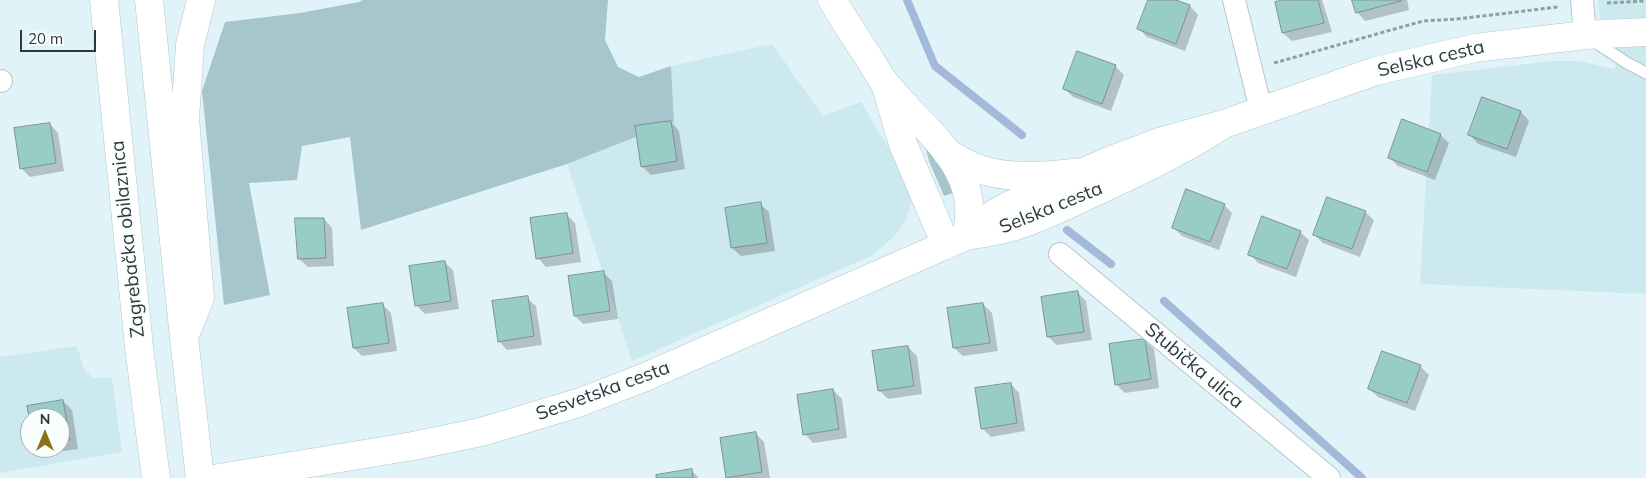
<!DOCTYPE html>
<meta charset="utf-8">
<style>
body{margin:0}
#map{position:relative;width:1646px;height:478px;overflow:hidden;background:#e0f3f8;font-family:Mulish,sans-serif}
canvas{display:block}
.north{position:absolute;left:20px;top:408px;width:50px;height:50px;box-sizing:border-box;background:#f9fdfe;border:1px solid #a8aeaf;border-radius:50%;rotate:0deg;font-size:14px;font-weight:700;line-height:20px;text-align:center;color:#2f3739}
.north::after{content:'';display:block;margin:auto;width:18px;height:22px;background:#887416;clip-path:polygon(50% 0,100% 100%,50% 72%,0 100%)}
.scale{position:absolute;left:20px;top:30px;width:76px;height:22px;box-sizing:border-box;border:2px solid #2f3739;border-top:0;padding-left:6px;font-size:15px;line-height:18px;white-space:nowrap;color:#2f3739;-webkit-text-stroke:4px #f9fdfe;paint-order:stroke}
</style>
<div id="map">
<canvas width="1646" height="478"></canvas>
<div class="north">N</div>
<div class="scale">20 m</div>
</div>
<script>
const context = document.querySelector('canvas').getContext('2d');
context.lineJoin = 'round';
function fillPath(path, color) { context.fillStyle = color; context.fill(path, 'evenodd'); }
function stroke(path, color, width, dash) { context.strokeStyle = color; context.lineWidth = width; context.lineCap = dash ? 'butt' : 'round'; context.setLineDash(dash || []); context.stroke(path); }
function drawText(font, color, halo, rows, align = 'center') {
  context.font = font + ' Mulish,sans-serif'; context.lineWidth = 4.5; context.setLineDash([]); context.textBaseline = 'middle'; context.strokeStyle = halo; context.fillStyle = color; for (const [text, x, y, turn = 0] of rows) {
    context.save(); context.translate(x, y); context.rotate((+turn || 0) * Math.PI / 180); context.textAlign = isNaN(turn) ? turn : align; if (halo) context.strokeText(text, 0, 0); context.fillText(text, 0, 0); context.restore();
  }
}
const built = new Path2D(`
 M1598 0H1646V19H1600Z
 M1616 40 1646 41V294L1420 284 1432 75 1553 61H1580L1615 69Z
 M772 44 823 116 861 102 904 174 910 189 911 204 905 222 894 237 871 256 632 361 567 164 674 122 671 66Z
 M77 346 84 369 93 378H112L122 452 0 473V357ZM30 418H60V448H30Z`);
const green = new Path2D(`
 M363 0H608L605 40 618 67 639 77 671 66 674 122 567 164 361 230 350 137 302 146 297 180 249 183 270 295 224 305 202 91 225 22 300 13 359 2Z
 M925 146 934 155 956 192 944 196 929 161Z`);
const shadow = new Path2D(`
 M1149 0H1173L1190 6 1198 15 1185 51 1147 37 1139 29Z
 M1288 0H1322L1332 32 1292 41 1283 33 1276 3Z
 M1354 0H1407L1409 10 1365 21 1357 12Z
 M1115 66 1124 75 1111 111 1073 97 1065 89Z
 M1483 99 1521 112 1529 121 1516 157 1478 144 1470 135Z
 M671 122 679 131 685 169 651 175 642 166Z
 M50 124 58 133 64 171 30 177 21 168Z
 M1440 135 1449 143 1435 180 1398 166 1389 157Z
 M760 204 769 212 775 251 741 256 732 248Z
 M1224 205 1232 213 1219 250 1182 236 1173 227Z
 M1365 212 1374 220 1360 257 1323 243 1314 234Z
 M566 214 575 223 581 262 546 267 538 258Z
 M324 219 332 228 334 266 308 267 299 259Z
 M1300 232 1309 240 1296 277 1258 263 1250 254Z
 M444 262 453 270 459 309 425 314 416 305Z
 M603 272 612 281 618 319 583 324 575 316Z
 M1077 292 1086 301 1092 340 1057 345 1048 337Z
 M527 298 536 306 542 345 507 350 499 341Z
 M382 304 391 313 397 351 362 356 354 348Z
 M983 304 992 313 998 351 963 356 954 348Z
 M1145 340 1154 349 1159 388 1125 393 1116 384Z
 M908 347 917 356 922 394 888 399 880 391Z
 M1420 366 1429 375 1415 411 1378 397 1369 389Z
 M1011 384 1019 393 1025 431 991 437 982 428Z
 M833 390 842 399 847 438 813 443 805 434Z
 M63 401 72 410 78 449 43 454 37 448H60V418H31Z
 M755 433 764 442 770 478H728Z
 M692 471 699 478H658Z`);
const stream = new Path2D(`
 M907 0 935 66 1022 135
 M1067 230 1111 264
 M1164 301 1362 478`);
const building = new Path2D(`
 M1148 0H1176L1190 5 1176 44 1137 29Z
 M1283 0H1318L1324 23 1282 33 1275 2Z
 M1352 0H1401V1L1356 13Z
 M1077 51 1116 65 1102 104 1063 89Z
 M1482 97 1521 111 1507 149 1468 135Z
 M1402 119 1441 134 1427 172 1388 158Z
 M671 121 677 161 641 167 635 126Z
 M50 123 56 163 20 169 14 128Z
 M1186 189 1225 204 1210 242 1172 228Z
 M1327 197 1366 211 1352 249 1313 235Z
 M761 202 767 243 731 248 725 208Z
 M567 213 573 253 536 259 530 218Z
 M1262 216 1301 231 1287 269 1248 255Z
 M295 218H324L326 258 298 259Z
 M445 261 451 301 415 306 409 266Z
 M604 271 610 311 574 316 568 276Z
 M1078 291 1084 332 1047 337 1041 297Z
 M528 296 534 336 498 342 492 301Z
 M383 303 389 343 353 348 347 308Z
 M983 303 990 343 953 348 947 308Z
 M1145 339 1151 379 1115 385 1109 344Z
 M908 346 914 386 878 391 872 351Z
 M1382 351 1421 365 1407 403 1368 389Z
 M1011 383 1017 423 981 429 975 388Z
 M833 389 839 429 803 435 797 395Z
 M63 400 70 440 60 442V418H30V423L27 406Z
 M756 432 762 472 726 478 720 438Z
 M692 469 693 478H656V475Z`);
const path = new Path2D(`
 M1607 3 1646 1
 M1274 63 1423 21 1457 19 1558 7`);
const lane = new Path2D(`
 M1592 40 1627 63 1646 73`);
const street = new Path2D(`
 M1234 0 1261 110
 M1582 0 1585 35
 M0 81H1
 M1060 254 1329 478`);
const secondary = new Path2D(`
 M971 232 994 214 1012 204 1111 160 1159 142 1224 124 1376 71 1475 48 1585 35 1646 32
 M219 478 413 446 481 432 578 403 643 378 966 236C984 233 1001 231 1018 225 1046 216 1073 202 1099 190 1142 170 1184 150 1224 124`);
const highway = new Path2D(`
 M104 0 139 347 156 478
 M149 0 184 338 200 478
 M832 0C844 19 856 39 869 58 874 66 879 76 885 83 922 130 985 168 966 236
 M886 87 903 144 946 245
 M947 153C955 157 963 162 971 166 1007 181 1046 176 1083 172
 M185 335 200 298 185 118 190 45 201 0`);
const streetNames = [
 ["Selska cesta",1431,59,-13],
 ["Selska cesta",1051,208,-22],
 ["Zagrebačka obilaznica",128,239,-96],
 ["Stubička ulica",1194,366,40],
 ["Sesvetska cesta",603,391,-20]
];
fillPath(built, '#cde9f0');
fillPath(green, '#a6c5cc');
fillPath(shadow, '#0003');
stroke(stream, '#a3b9da', 8);
fillPath(building, '#98ccc7');
stroke(building, '#7f9290', 1);
stroke(lane, '#b4c7cb', 13);
stroke(street, '#b4c7cb', 24);
stroke(secondary, '#b4c7cb', 29);
stroke(highway, '#b4c7cb', 29);
stroke(path, '#919fa2', 3, [4, 2.5]);
stroke(lane, '#fff', 11);
stroke(street, '#fff', 22);
stroke(secondary, '#fff', 28);
stroke(highway, '#fff', 28);
drawText('19px', '#2f3739', '#f9fdfe', streetNames);
</script>
